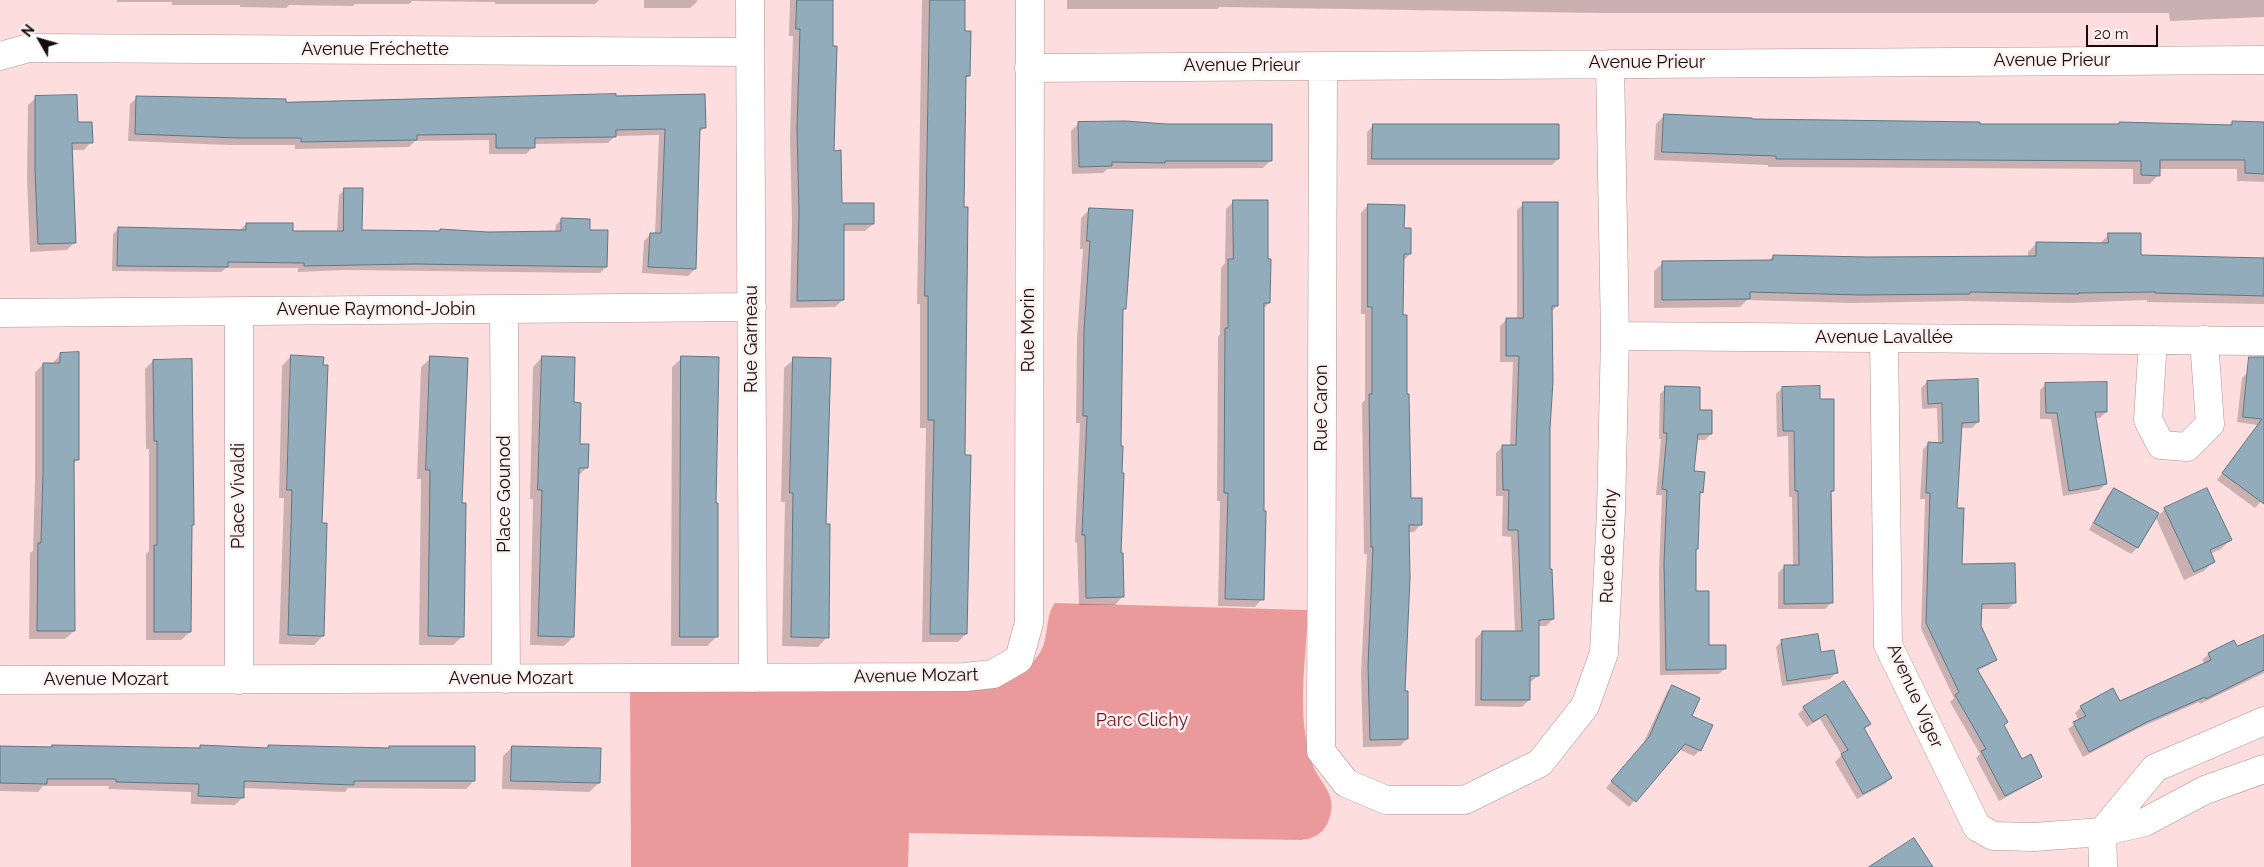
<!DOCTYPE html>
<meta charset="utf-8">
<style>
body{margin:0}
#map{position:relative;width:2264px;height:867px;overflow:hidden;background:#fddddd;font-family:Raleway,sans-serif}
canvas{display:block}
.north{position:absolute;left:15px;top:15px;width:50px;height:50px;-webkit-text-stroke:4px #fdf0f0;paint-order:stroke;rotate:308deg;font-size:14px;font-weight:700;line-height:20px;text-align:center;color:#160c0c}
.north::after{content:'';display:block;margin:auto;width:18px;height:22px;background:#160c0c;clip-path:polygon(50% 0,100% 100%,50% 72%,0 100%)}
.scale{position:absolute;left:2086px;top:25px;width:72px;height:22px;box-sizing:border-box;border:2px solid #160c0c;border-top:0;padding-left:6px;font-size:15px;line-height:18px;white-space:nowrap;color:#160c0c;-webkit-text-stroke:4px #fdf0f0;paint-order:stroke}
</style>
<div id="map">
<canvas width="2264" height="867"></canvas>
<div class="north">N</div>
<div class="scale">20 m</div>
</div>
<script>
const context = document.querySelector('canvas').getContext('2d');
context.lineJoin = 'round';
function fillPath(path, color) { context.fillStyle = color; context.fill(path, 'evenodd'); }
function stroke(path, color, width, dash) { context.strokeStyle = color; context.lineWidth = width; context.lineCap = dash ? 'butt' : 'round'; context.setLineDash(dash || []); context.stroke(path); }
function drawText(font, color, halo, rows, align = 'center') {
  context.font = font + ' Raleway,sans-serif'; context.lineWidth = 5; context.setLineDash([]); context.textBaseline = 'middle'; context.strokeStyle = halo; context.fillStyle = color; for (const [text, x, y, turn = 0] of rows) {
    context.save(); context.translate(x, y); context.rotate((+turn || 0) * Math.PI / 180); context.textAlign = isNaN(turn) ? turn : align; if (halo) context.strokeText(text, 0, 0); context.fillText(text, 0, 0); context.restore();
  }
}
const green = new Path2D(`
 M1055 603 1308 610C1306 660 1296 715 1312 763 1317 780 1335 791 1331 812 1327 830 1319 838 1301 840L909 833 908 867H631L630 685 1017 672C1023 668 1032 664 1036 658 1051 642 1043 619 1055 603Z`);
const shadow = new Path2D(`
 M117 0H599L595 4H495V2L412 1 409 4H355L353 6 289 5 286 8 240 7V5H172V2H117Z
 M644 0H697V2L690 8H644Z
 M790 0H832L833 152 841 204 873 224 865 231H843V300L835 307 790 308 792 221 790 137 793 36H789Z
 M922 0H964V32L969 75 964 80 963 208 966 634 958 642H922L926 428H920V304H917Z
 M1067 0H2264V17L2170 21 2169 13H1598L1220 7 1217 9H1067Z
 M36 98 76 123 91 142 84 150H71L75 242 67 250 30 252 27 179 28 105Z
 M137 98 285 103 705 127 698 134 695 269 688 276 642 273 644 241 651 234H655L659 135 615 136 608 143 533 144V147L526 154H489V140L415 141 409 147 295 149V145H230L128 141 130 104Z
 M1664 116 1750 120 1979 126H2228L2233 122 2264 123V182L2237 181V169H2159L2158 175 2150 184H2133V169L1768 167V165L1654 160 1656 124Z
 M1079 123 1270 161 1263 168 1107 169 1103 173 1072 174 1071 131Z
 M1373 126 1558 159 1552 165H1367V132Z
 M345 189 361 231 438 232 441 230 487 233H555L556 225 562 219 589 231 606 267 600 273 344 270 298 272V268H226L221 272 112 271 113 234 119 228 240 230 246 224 292 232H337L339 195Z
 M1267 201 1269 303 1263 309 1262 599 1255 607 1218 606 1220 501H1217L1218 337 1220 334 1221 268 1225 263 1226 209 1233 202Z
 M1524 204 1557 306 1551 312 1549 428V570L1553 619 1546 626H1538V676L1529 683V700L1522 707 1475 706V639L1482 632H1515L1511 537 1502 536 1503 496H1496V453L1503 446H1510L1513 362H1500V326L1507 319H1517V210Z
 M1368 205 1403 229 1410 254 1403 261 1401 317 1410 499 1421 524 1414 532H1408L1404 693 1407 739 1400 746 1363 747 1361 674 1367 554H1364L1362 403 1365 400V314H1361V213Z
 M1089 210 1125 308 1122 312 1119 554 1122 597 1115 605H1079L1077 543 1075 542 1080 423H1076L1077 339 1083 249H1080L1081 218Z
 M2109 235 2140 256 2261 259 2264 256V304L2147 302V300L2069 303 1961 301 1851 303 1747 300 1740 307 1654 308V271L1663 263 1768 262 1773 256 1867 259 2028 257V252L2037 243 2099 244Z
 M61 354 78 459 73 464 74 631 65 639H29L30 553 33 551 35 480V373L43 364H52Z
 M291 356 321 524 323 636 314 645 279 644 284 498H279L282 366Z
 M542 357 572 404 578 445 587 467 578 476 573 637 564 646 530 645 533 499H530L533 367Z
 M431 358 461 504 463 636 453 645H419L421 479H417L421 367Z
 M682 358 715 504 717 636 707 646H671L672 367Z
 M794 359 827 637 818 647 782 646 785 502H781L784 368Z
 M153 361 193 524 191 526 190 632 181 640H146V554L149 551V449H146L145 369Z
 M2248 372 2264 374V426L2237 422 2242 378Z
 M1927 382 1978 422 1972 428H1960L1955 509 1961 565 2014 603 2008 609H1981L1980 626 1995 659 1989 665 1977 671 2021 761 2041 776 2034 782 1999 801 1976 758 1980 754 1950 702 1954 698 1921 629 1925 499H1920L1923 449 1929 443H1938L1937 408 1922 409 1921 388Z
 M2046 384 2106 412 2100 418H2095L2106 484 2099 490 2063 496 2051 419H2040V390Z
 M1666 388 1698 411 1711 434 1705 440H1696L1693 473 1702 492 1699 495 1697 549 1694 551 1695 593 1708 647 1725 668 1719 674 1660 675 1659 570 1662 495H1656L1661 439H1659L1660 394Z
 M1782 388 1819 401 1833 490 1830 493 1831 603 1825 609H1778V573L1784 567H1793L1792 497H1789L1788 436 1777 437 1776 394Z
 M2244 444 2264 448V498L2255 508 2217 480Z
 M2114 489 2157 514 2137 548 2131 554 2089 530 2108 495Z
 M2165 509 2230 540 2221 549 2210 554 2214 561 2204 571 2184 580 2156 518Z
 M2264 637V673L2200 704 2199 702 2139 728 2083 757 2068 729 2079 721 2075 713 2081 707 2119 703 2205 664 2202 660 2209 654 2237 648Z
 M1782 641 1820 654 1836 673 1830 679 1782 686 1776 647Z
 M1673 686 1700 750 1694 756 1678 749 1629 807 1606 788 1643 744 1667 692Z
 M1804 708 1869 724 1864 730 1891 778 1885 784 1857 799 1835 762 1842 755 1820 719 1807 727 1798 714Z
 M0 746 198 749 200 747 266 749 269 746 387 749 390 747 474 781 466 789 348 788 345 792 243 788V797L235 805 191 804V792L108 789 109 786H43L38 792 0 791Z
 M512 747 599 783 589 792 502 789 503 756Z`);
const building = new Path2D(`
 M797 0H833V46H837L834 151 841 150 842 203H874V224H844V300L797 301 799 212 797 129 800 29H796Z
 M930 0H965V31H971L970 76H966L964 207H968L965 455H971L967 634H930L934 420H928V296H925Z
 M616 94V96L705 94 706 128H700L696 269 648 267 650 233H661L665 129 616 130V137L535 138V148H496V134L417 135V140L301 142V138H238L135 134 136 96 286 99V102Z
 M77 95 78 122H92L93 143H72L76 243 38 244 35 170V96Z
 M1664 114 1752 118V119L1980 122V124H2119V122L2232 125V121L2264 122V174L2245 173V160H2160V176L2141 175V161L1776 159V156L1662 152Z
 M1126 121 1166 124H1272V161H1165V163L1112 162V166L1079 167 1078 122Z
 M1373 124H1559V159H1372Z
 M344 188H363L362 230 440 231V229L488 232 561 231V218L590 219V230H608L607 267 415 264 304 266V263L228 262V267L117 266 118 227 246 230V223H293V231H343Z
 M1233 200H1268V259H1271L1270 303H1264V511H1266L1264 600 1225 599 1228 493H1224L1225 328H1228V259H1233Z
 M1523 202H1558V306H1552L1553 382 1550 428V569H1552L1554 619 1539 620V676H1530V700H1481L1482 631H1522L1518 530H1508L1509 490H1503L1502 445H1516L1519 356H1506V318H1523Z
 M1368 204 1405 205 1404 228H1411V254H1404L1403 315H1407V394H1409L1411 498H1422V525H1409L1410 578 1405 691H1408V739L1370 740 1368 666 1373 547H1371L1369 394H1372V307H1368Z
 M1089 208 1133 210 1126 309H1123L1121 446H1123L1122 473H1124L1121 553H1123L1124 597 1086 598 1085 535H1082L1087 416H1083L1084 331 1090 241H1087Z
 M2108 233H2141V255L2264 258V296L2155 293V292L2079 293V294L1970 292V294L1860 295 1750 292V299L1662 300V261L1773 260V255L1867 257 2036 256V242L2108 243Z
 M79 352V460H74L75 631H37L38 543H41L43 471V363H60V353Z
 M291 355 324 357 323 365H328L322 523H327L324 636 288 635 292 490H287Z
 M430 356 468 358 462 503H466L464 637 428 636 430 470H426Z
 M542 356 575 357 574 402 581 403 580 444H589L588 468H579L574 637 538 636 542 490H538Z
 M681 356 719 357 716 503H718V637H680Z
 M793 357 831 358 826 524H830L829 638 791 637 793 493H790Z
 M2249 357H2264V504L2222 473 2262 419 2243 417Z
 M192 359 194 525H192L191 632H154V545H157V441H154L153 360Z
 M1978 379 1979 422 1962 423 1957 508H1964L1962 564 2015 563 2016 603 1982 604 1981 626 1997 660 1977 669 2008 722 2004 725 2022 759 2031 754 2042 777 2005 796 1981 751 1986 749 1955 695 1959 692 1926 623 1930 493H1926L1928 442 1943 443 1942 403 1928 404 1927 381Z
 M2107 382V412H2095L2107 484 2069 491 2057 413H2046L2045 383Z
 M1665 386 1700 387V410H1712V434H1698L1694 471 1705 472 1703 493 1700 492 1698 549H1696V591H1709V645H1726V669L1666 670 1664 563 1667 490 1662 489 1667 433H1664Z
 M1820 386V399H1834V491H1831L1833 603 1784 604V565H1799L1798 491H1795L1794 431H1783L1782 387Z
 M2114 488 2159 513 2138 548 2094 523Z
 M2207 488 2232 540 2210 550 2215 562 2194 572 2164 508Z
 M1818 634 1821 652 1834 650 1838 673 1787 681 1781 640Z
 M2264 635V670L2206 699 2205 697 2147 722 2089 752 2073 722 2086 716 2080 706 2113 688 2120 701 2211 660 2208 653 2234 640 2237 646Z
 M1844 681 1871 724 1864 728 1892 778 1863 794 1841 754 1848 750 1826 714 1813 722 1803 707Z
 M1672 685 1700 698 1692 716 1713 725 1701 751 1685 744 1636 802 1611 781 1649 737Z
 M52 745 200 748V745L268 748V745L389 748V746H475V781H354V785L244 781V798L198 796 199 784 116 782V779H47V784L0 783V746L52 747Z
 M512 746 601 748 600 783 511 781Z
 M1914 838 1933 867H1869Z`);
const street = new Path2D(`
 M750 0 753 678
 M0 56 29 48 750 52
 M1323 66 1321 751 1346 783 1386 800H1465L1540 763 1585 706 1604 653 1611 512 1615 336 1610 64
 M1029 68 2264 60
 M504 309 506 679
 M0 313 752 307
 M1615 336 2264 341
 M1884 338 1888 645 1977 827 1993 836 2034 837 2102 832 2145 822 2205 790 2264 769
 M2153 340 2148 420 2161 445 2187 447 2210 424 2204 340
 M0 680 965 677 993 674 1019 659 1029 623 1030 0
 M239 680V312
 M2102 832 2155 768 2264 721
 M2102 832 2103 867`);
const streetNames = [
 ["Avenue Fréchette",375,50],
 ["Avenue Prieur",2052,61],
 ["Avenue Prieur",1647,63],
 ["Avenue Prieur",1242,66],
 ["Avenue Raymond-Jobin",376,310],
 ["Rue Morin",1029,330,-90],
 ["Avenue Lavallée",1884,338],
 ["Rue Garneau",752,339,-90],
 ["Rue Caron",1322,408,-90],
 ["Place Gounod",505,494,-90],
 ["Place Vivaldi",239,496,-90],
 ["Rue de Clichy",1609,546,-88],
 ["Avenue Mozart",916,676,-1],
 ["Avenue Mozart",511,679],
 ["Avenue Mozart",106,680],
 ["Avenue Viger",1915,696,66]
];
const parkNames = [
 ["Parc Clichy",1142,721]
];
fillPath(green, '#eb9a9b');
fillPath(shadow, '#0003');
fillPath(building, '#93acbb');
stroke(building, '#5e7683', 1);
stroke(street, '#b09292', 29);
stroke(street, '#fff', 28);
drawText('18px', '#160c0c', '#fdf0f0', streetNames);
drawText('18px', '#701020', '#fdf0f0', parkNames);
</script>
